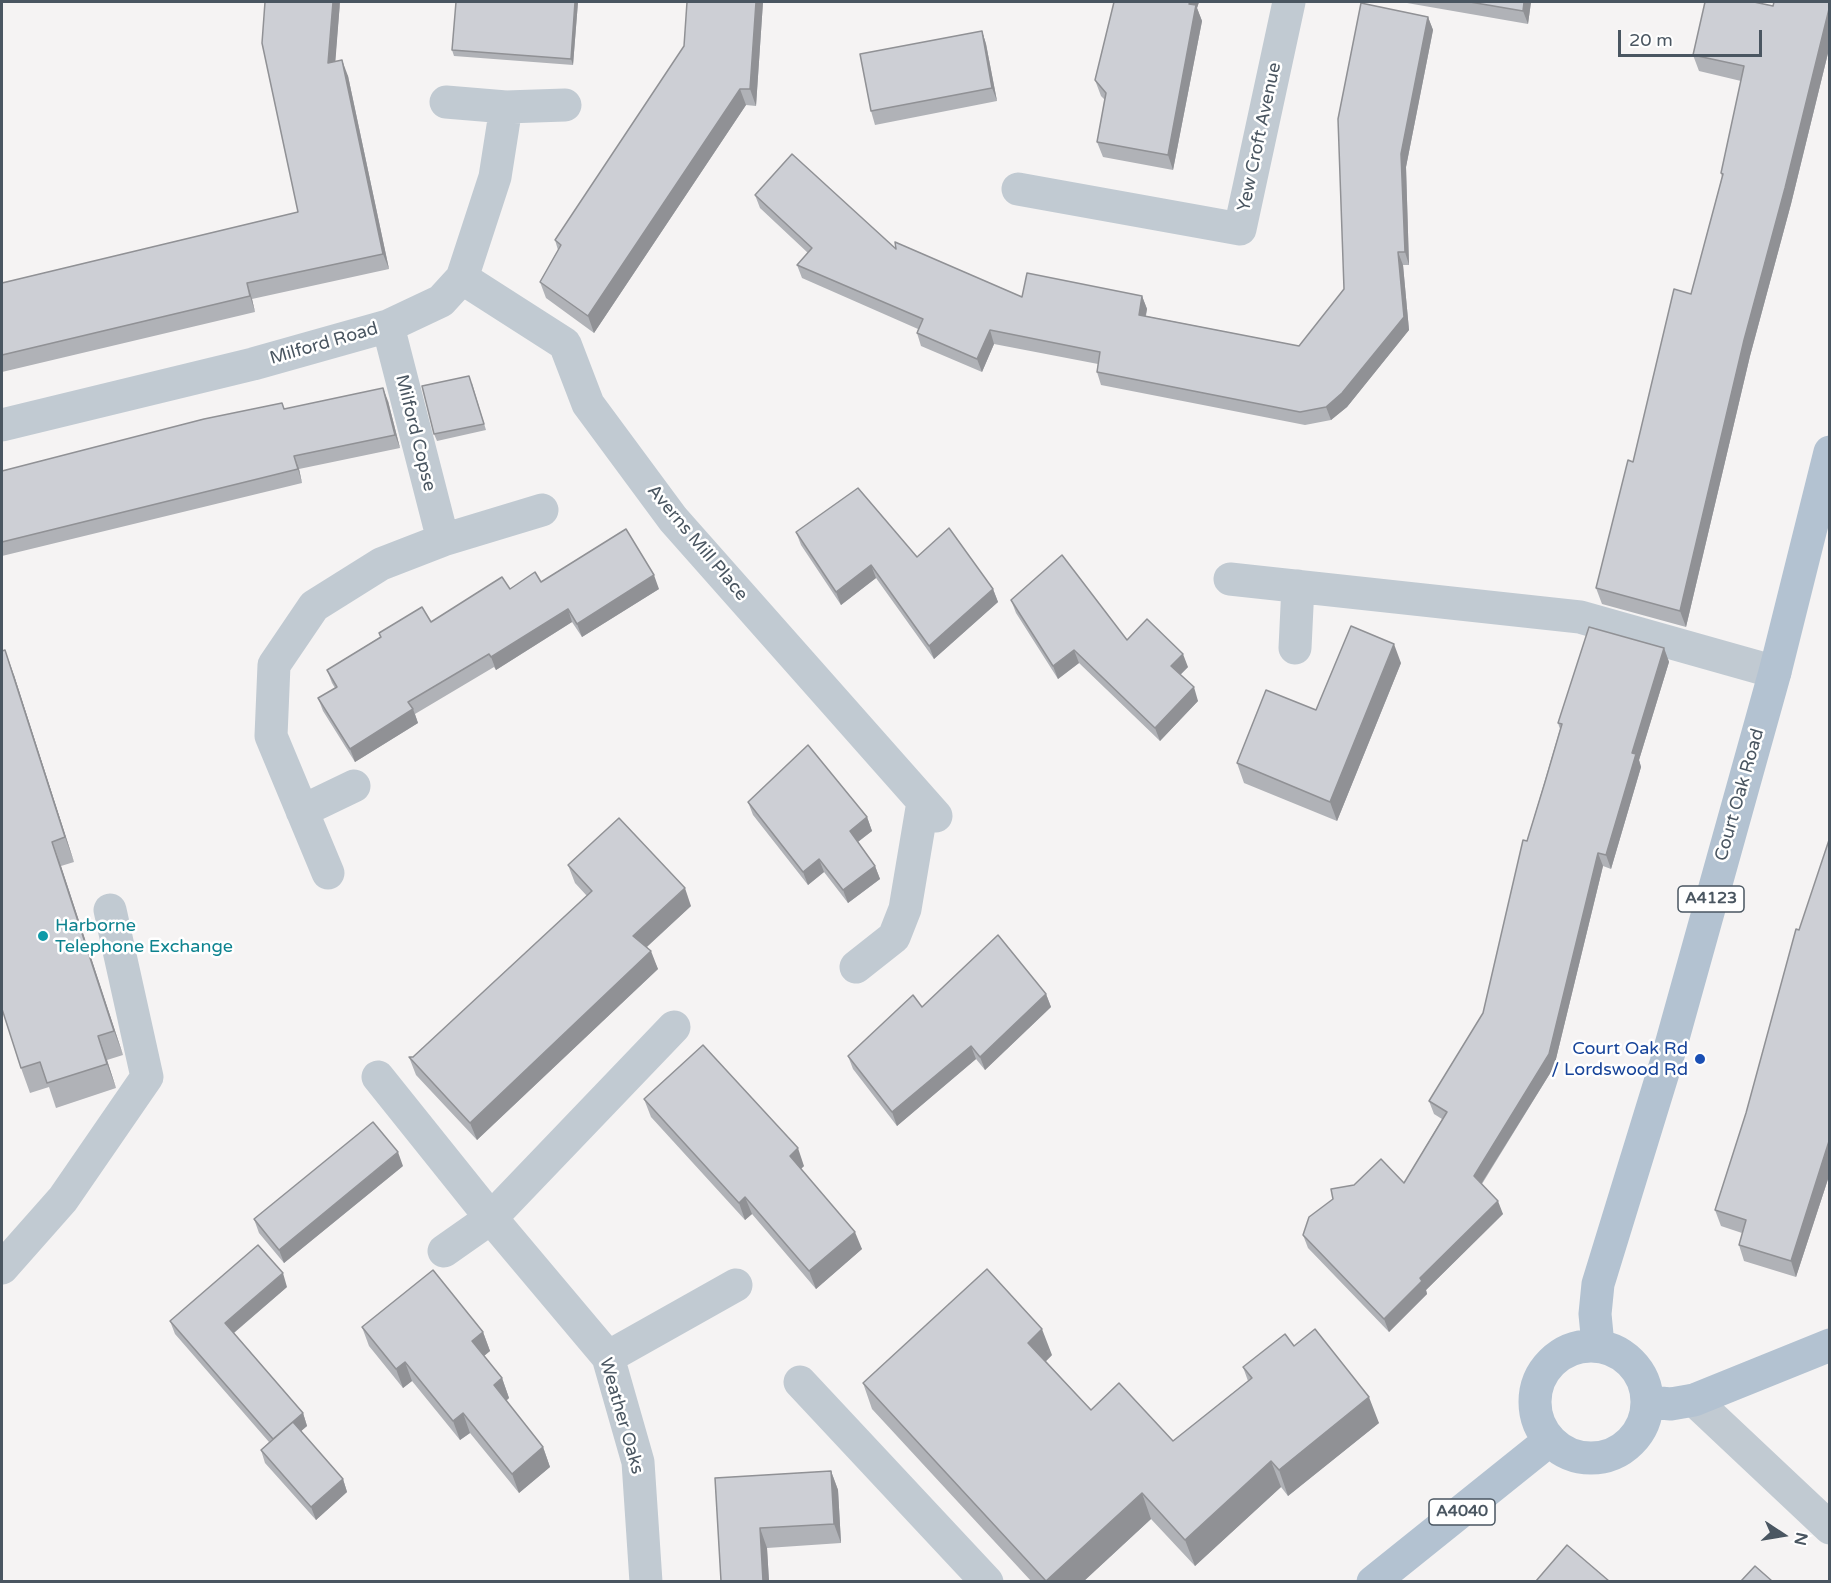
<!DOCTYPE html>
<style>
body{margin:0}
#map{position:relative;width:1831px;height:1583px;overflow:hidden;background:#f5f3f3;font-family:"Varela Round",sans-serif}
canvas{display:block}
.frame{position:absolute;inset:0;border:3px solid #4a5661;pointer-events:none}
.north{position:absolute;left:1753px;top:1505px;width:60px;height:60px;-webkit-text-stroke:4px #fff;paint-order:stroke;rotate:102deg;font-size:16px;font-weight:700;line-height:24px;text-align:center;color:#4a5661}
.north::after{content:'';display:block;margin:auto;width:21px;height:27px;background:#4a5661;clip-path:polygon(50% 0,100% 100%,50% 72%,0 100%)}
.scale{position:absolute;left:1618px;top:30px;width:144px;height:27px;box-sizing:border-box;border:3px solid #4a5661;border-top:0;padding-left:8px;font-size:18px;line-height:21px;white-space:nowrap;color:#4a5661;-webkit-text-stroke:4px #fff;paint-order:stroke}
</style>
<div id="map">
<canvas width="1831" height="1583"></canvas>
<div class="frame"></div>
<div class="north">N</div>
<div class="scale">20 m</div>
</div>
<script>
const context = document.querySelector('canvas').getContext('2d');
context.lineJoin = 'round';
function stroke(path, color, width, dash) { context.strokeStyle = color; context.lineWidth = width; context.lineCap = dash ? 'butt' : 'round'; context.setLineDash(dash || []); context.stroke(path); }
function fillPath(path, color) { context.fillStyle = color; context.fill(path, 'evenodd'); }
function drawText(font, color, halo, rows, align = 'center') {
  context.font = font + ' "Varela Round",sans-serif'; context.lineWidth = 5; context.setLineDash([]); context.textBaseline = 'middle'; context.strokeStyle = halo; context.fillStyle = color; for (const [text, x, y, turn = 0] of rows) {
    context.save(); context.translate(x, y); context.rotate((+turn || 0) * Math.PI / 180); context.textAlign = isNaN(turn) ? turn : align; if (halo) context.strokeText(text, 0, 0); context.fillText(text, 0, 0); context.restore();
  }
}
const minor = new Path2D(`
 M446 102 506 107 565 105
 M1018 189 1240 229 1289 2
 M462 278 565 344 588 404 673 519 936 816
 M2 425 253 364 388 326 441 301 462 278 495 177 506 107
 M443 540 542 510
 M1230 579 1580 617 1775 672
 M1295 648 1298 586
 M302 811 354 786
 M328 873 271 736 274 665 314 606 381 564 443 540 388 326
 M856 967 894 937 905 909 923 802
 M378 1077 491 1218 608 1357 638 1462 646 1582
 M444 1251 491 1218 674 1027
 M2 1268 63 1199 147 1077 110 910
 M608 1357 736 1285
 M800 1382 987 1582
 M1694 1400 1830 1528`);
const major = new Path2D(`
 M1598 1345 1595 1314 1598 1284 1666 1063 1775 672 1830 452
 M1535 1402a56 56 0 1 1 112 0a56 56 0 1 1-112 0Z
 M1649 1402 1671 1404 1694 1400 1830 1345
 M1373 1582 1550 1440`);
const wall = new Path2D(`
 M340 2 335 61 348 76 389 269 252 299 255 312 2 372V283L298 212Z
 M578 2 573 65 454 56 452 50Z
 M763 2 756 106 746 105 594 333 546 298 540 282 558 250 555 240Z
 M1114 2H1199L1197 8 1202 21 1173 170 1103 157 1097 142 1105 100 1101 96 1095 80Z
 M1406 2H1531L1528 24 1407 3Z
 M1830 2V45L1791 204 1750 356 1686 627 1602 604 1596 588 1633 462 1691 294 1722 177 1721 173 1741 81 1699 71 1693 55 1773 6Z
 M1428 17 1433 30 1406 167 1409 265H1403L1409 330 1347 407 1331 420 1305 425 1101 385 1097 372 1098 364 994 344 982 372 921 346 917 333 918 329 802 278 797 265 808 253 760 208 755 195 1022 297 1142 296 1147 309 1146 316 1299 346 1344 289Z
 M982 31 986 44 997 101 875 125 871 111Z
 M472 383 486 430 437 441 434 434Z
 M388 401 400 448 299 469 302 483 2 556V471L284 409Z
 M796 532 917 557 993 589 998 602 934 659 876 578 841 605 801 545Z
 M510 589H659L582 637 572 622 496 670 494 667 415 714 418 723 355 762 323 711 318 698 335 688 332 683 327 670 380 637 379 633 431 622Z
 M1011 600 1127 640 1188 667 1180 675 1198 701 1160 741 1079 663 1058 679 1016 613Z
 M1664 648 1669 662 1639 760 1641 767 1611 869 1603 866 1554 1067 1482 1184 1503 1214 1426 1290 1427 1294 1389 1332 1308 1248 1303 1235 1404 1183 1442 1119 1434 1114 1429 1101 1483 1013 1527 841 1560 729 1558 723Z
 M1401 663 1337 821 1244 783 1237 763 1316 710Z
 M14 675 74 862 61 866 123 1055 107 1060 116 1088 56 1108 49 1087 30 1093 21 1068Z
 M748 802 867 817 872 831 858 842 875 866 880 879 848 903 824 872 808 885 753 815Z
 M1830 837V1173L1796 1277 1744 1261 1739 1245 1742 1233 1721 1226 1715 1210 1746 1113Z
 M568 865 691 906 647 947 658 969 477 1140 416 1075 409 1057H413L587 896 575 883Z
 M1046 994 1051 1007 985 1070 976 1059 897 1126 853 1069 848 1056 922 1007Z
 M644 1099 804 1166 801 1169 862 1249 816 1289 752 1214 745 1220 651 1117Z
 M403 1166 284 1263 259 1233 254 1219Z
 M287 1287 234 1333 303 1413 307 1426 301 1431 343 1479 347 1492 316 1520 265 1463 261 1450 269 1442 175 1334 170 1321Z
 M362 1327 483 1332 490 1351 484 1356 502 1378 509 1398 506 1401 543 1447 550 1467 519 1493 470 1433 460 1440 412 1381 403 1388 369 1346Z
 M1294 1346 1379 1423 1288 1496 1281 1487 1195 1566 1151 1519 1084 1581H1031L872 1409 863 1383 1052 1355 1046 1361 1091 1410 1173 1441 1248 1381 1243 1367Z
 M831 1471 838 1490 841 1543 767 1548 769 1581H721L715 1478Z`);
const shadedWall = new Path2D(`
 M333 2H340L334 79 328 63Z
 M575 2H578L573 65 571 59Z
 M756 2H763L756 106 750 89Z
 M1190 2H1199L1197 8 1202 21 1173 170 1168 155Z
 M1524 2H1531L1528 24 1523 11Z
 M1830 5V45L1791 204 1750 356 1686 627 1680 611 1744 340Z
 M1428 17 1433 30 1406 167 1409 265 1405 252 1401 154Z
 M982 31 986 44 997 101 992 88Z
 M342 60 348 76 389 269 383 254Z
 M740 89 746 105 594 333 588 316Z
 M1398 252 1403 265 1409 330 1347 407 1331 420 1326 407Z
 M247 283 252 299 255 312 250 296Z
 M1142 296 1147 309 1143 328 1139 315Z
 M990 330 994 344 982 372 977 359Z
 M383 388 388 401 400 448 395 435Z
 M294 456 299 469 302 483 298 469Z
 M871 565 876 578 841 605 836 592Z
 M654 575 659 589 582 637 577 624Z
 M993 589 998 602 934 659 929 646Z
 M568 609 572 622 496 670 491 657Z
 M1394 644 1401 663 1337 821 1330 802Z
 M1664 648 1669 662 1639 760 1641 767 1611 869 1606 855 1632 753Z
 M5 650 14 675 74 862 65 837Z
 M1074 650 1079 663 1058 679 1053 666Z
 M1183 654 1188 667 1176 679 1171 666Z
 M1194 687 1198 701 1160 741 1155 728Z
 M413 709 418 723 355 762 350 749Z
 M867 817 872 831 855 844 850 831Z
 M52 842 61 866 123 1055 114 1031Z
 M1598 853 1603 866 1554 1067 1478 1189 1474 1176Z
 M819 859 824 872 808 885 803 872Z
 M875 866 880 879 848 903 843 890Z
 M685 888 691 906 640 953 633 936Z
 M651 951 658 969 477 1140 470 1123Z
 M1046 994 1051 1007 985 1070 980 1057Z
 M98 1036 107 1060 116 1088 107 1064Z
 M971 1046 976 1059 897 1126 892 1112Z
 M1830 1138V1173L1796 1277 1791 1261Z
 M798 1148 804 1166 796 1173 790 1156Z
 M398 1152 403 1166 284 1263 279 1250Z
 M745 1197 752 1214 745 1220 739 1203Z
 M1498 1201 1503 1214 1426 1290 1427 1294 1389 1332 1384 1319 1420 1278Z
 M855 1232 862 1249 816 1289 809 1271Z
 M283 1273 287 1287 230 1336 225 1323Z
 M1042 1329 1052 1355 1038 1369 1028 1343Z
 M483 1332 490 1351 479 1360 472 1341Z
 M405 1362 412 1381 403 1388 396 1369Z
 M502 1378 509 1398 501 1405 494 1385Z
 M1369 1397 1379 1423 1288 1496 1279 1470Z
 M303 1413 307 1426 277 1452 273 1439Z
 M463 1413 470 1433 460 1440 453 1421Z
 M543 1447 550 1467 519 1493 512 1474Z
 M1271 1461 1281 1487 1195 1566 1185 1540Z
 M831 1471 838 1490 841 1543 834 1524Z
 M343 1479 347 1492 316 1520 311 1507Z
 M1142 1493 1151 1519 1084 1581H1046Z
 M760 1528 767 1548 769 1581H763Z`);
const building = new Path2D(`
 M265 2H333L328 63 342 60 383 254 247 283 250 296 2 355V283L298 212 262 43Z
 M456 2H575L571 59 452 50Z
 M687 2H756L750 89H740L588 316 540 282 561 245 555 240 684 46Z
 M1114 2H1190L1189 4 1196 5 1168 155 1097 142 1106 93 1095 80Z
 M1470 2H1524L1523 11Z
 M1705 2H1754L1773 6 1774 2H1830V5L1785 188 1744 340 1680 611 1596 588 1628 460 1633 462 1674 289 1691 294 1723 174 1721 173 1744 66 1693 55Z
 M1361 3 1428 17 1401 154 1405 252H1398L1404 317 1342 393 1326 407 1300 412 1097 372 1100 352 990 330 977 359 917 333 923 319 797 265 812 248 755 195 792 154 896 249 895 242 1022 297 1027 273 1142 296 1139 315 1299 346 1344 289 1338 119Z
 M982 31 992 88 871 111 860 54Z
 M469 376 484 424 434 434 422 386Z
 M383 388 395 435 294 456 298 469 2 542V471L204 419 282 403 284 409Z
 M858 488 917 557 949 528 993 589 929 646 871 565 836 592 796 532Z
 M626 529 654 575 577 624 568 609 491 657 489 654 408 702 413 709 350 749 318 698 337 687 327 670 381 637 379 633 422 607 431 622 502 577 510 589 535 572 541 582Z
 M1062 555 1127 640 1147 619 1183 654 1171 666 1194 687 1155 728 1074 650 1053 666 1011 600Z
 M1351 626 1394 644 1330 802 1237 763 1266 690 1316 710Z
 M1589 627 1664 648 1632 753 1636 754 1606 855 1598 853 1549 1054 1474 1176 1498 1201 1420 1278 1422 1281 1384 1319 1303 1235 1309 1217 1333 1199 1331 1189 1354 1185 1381 1159 1404 1183 1447 1112 1429 1101 1483 1013 1523 840 1527 841 1545 782 1562 724 1558 723Z
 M5 650 65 837 52 842 114 1031 98 1036 107 1064 47 1083 40 1062 21 1068 2 1009V651Z
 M808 745 867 817 850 831 875 866 843 890 819 859 803 872 748 802Z
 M619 818 685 888 633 936 651 951 470 1123 409 1057H413L592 891 568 865Z
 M1830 837V1138L1791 1261 1739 1245 1746 1220 1715 1210 1746 1113 1796 929 1799 930Z
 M998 935 1046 994 980 1057 971 1046 892 1112 848 1056 913 995 922 1007Z
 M703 1045 798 1148 790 1156 855 1232 809 1271 745 1197 739 1203 644 1099Z
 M373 1122 398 1152 279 1250 254 1219Z
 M258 1245 283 1273 225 1323 303 1413 273 1439 170 1321Z
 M987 1269 1042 1329 1028 1343 1091 1410 1119 1383 1173 1441 1252 1378 1243 1367 1285 1334 1294 1346 1315 1329 1369 1397 1279 1470 1271 1461 1185 1540 1142 1493 1046 1581 863 1383Z
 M433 1270 483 1332 472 1341 502 1378 494 1385 543 1447 512 1474 463 1413 453 1421 405 1362 396 1369 362 1327Z
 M293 1422 343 1479 311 1507 261 1450Z
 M831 1471 834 1524 760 1528 763 1581H721L715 1478Z
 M1567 1545 1609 1581H1536Z
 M1755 1566 1772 1581H1741Z`);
const markers = [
 [43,936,6,"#0f9aa8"],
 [1700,1059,6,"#1a4fb4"]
];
const shields = [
 [1711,899,66],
 [1462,1512,66]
];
const shieldNames = [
 ["A4123",1711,899],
 ["A4040",1462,1512]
];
const streetNames = [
 ["Yew Croft Avenue",1260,137,-78],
 ["Milford Road",324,344,-16],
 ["Milford Copse",415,433,76],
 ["Averns Mill Place",697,543,50],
 ["Court Oak Road",1740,795,-74],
 ["Weather Oaks",621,1416,74]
];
const cultureNames = [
 ["Harborne",55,926],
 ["Telephone Exchange",55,947]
];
const transitNames = [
 ["Court Oak Rd",1688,1049],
 ["/ Lordswood Rd",1688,1070]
];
stroke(minor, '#c1cad2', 33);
stroke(major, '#b3c2d1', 33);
fillPath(wall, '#b0b2b7');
fillPath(shadedWall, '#909195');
fillPath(building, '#cdcfd5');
stroke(building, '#909195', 1.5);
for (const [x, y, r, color] of markers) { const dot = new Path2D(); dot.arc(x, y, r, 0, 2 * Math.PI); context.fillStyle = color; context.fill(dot); stroke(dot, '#fff', 2); }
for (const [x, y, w] of shields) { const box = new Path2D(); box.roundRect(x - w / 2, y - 13, w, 26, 4.5); context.fillStyle = '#fff'; context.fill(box); stroke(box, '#4a5661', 1.5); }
drawText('bold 16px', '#4a5661', null, shieldNames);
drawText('18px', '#4a5661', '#fff', streetNames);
drawText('18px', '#0d838f', '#fff', cultureNames, 'left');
drawText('18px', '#164399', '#fff', transitNames, 'right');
</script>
